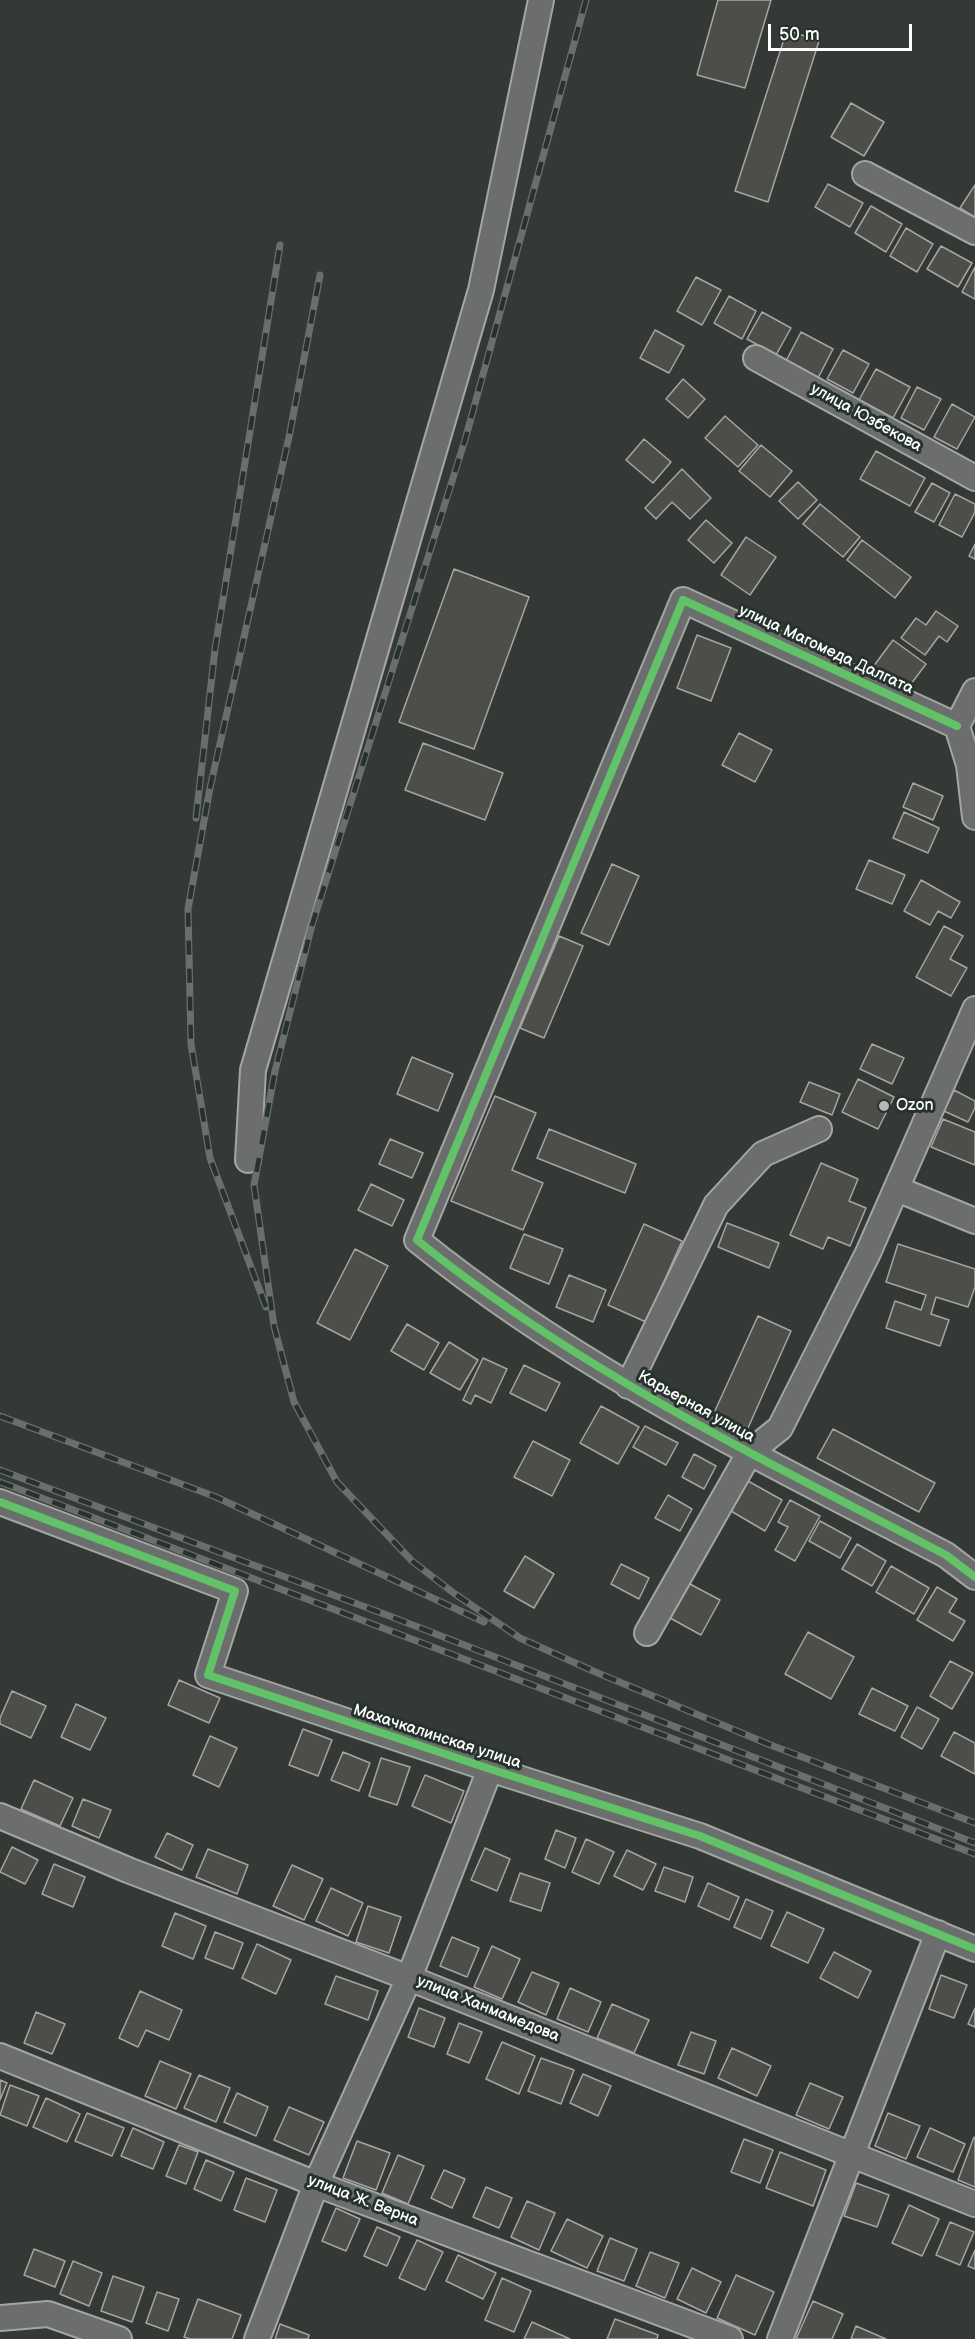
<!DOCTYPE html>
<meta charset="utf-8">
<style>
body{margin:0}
#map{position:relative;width:975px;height:2339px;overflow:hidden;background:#353936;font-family:"Balsamiq Sans",sans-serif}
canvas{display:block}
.scale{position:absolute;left:768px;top:24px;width:144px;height:27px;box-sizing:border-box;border:3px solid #fff;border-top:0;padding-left:8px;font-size:18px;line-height:21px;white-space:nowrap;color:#fff;-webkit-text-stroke:4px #26332d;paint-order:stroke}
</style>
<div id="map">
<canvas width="975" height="2339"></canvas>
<div class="scale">50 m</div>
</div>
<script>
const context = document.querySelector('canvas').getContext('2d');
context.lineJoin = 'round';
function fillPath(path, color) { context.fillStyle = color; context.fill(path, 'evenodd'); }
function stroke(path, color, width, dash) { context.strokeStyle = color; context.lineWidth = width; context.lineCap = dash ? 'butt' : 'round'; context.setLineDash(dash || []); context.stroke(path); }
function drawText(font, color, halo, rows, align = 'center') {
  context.font = font + ' "Balsamiq Sans",sans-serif'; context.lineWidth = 6; context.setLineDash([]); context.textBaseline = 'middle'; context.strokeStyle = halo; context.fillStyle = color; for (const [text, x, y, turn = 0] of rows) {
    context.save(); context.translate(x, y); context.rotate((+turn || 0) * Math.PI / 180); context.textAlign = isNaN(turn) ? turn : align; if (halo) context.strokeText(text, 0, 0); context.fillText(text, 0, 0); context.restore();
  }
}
const building = new Path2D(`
 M718 0H771L745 88 697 75Z
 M787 30 819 41 768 202 735 191Z
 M851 103 884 122 864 156 831 137Z
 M828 184 863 203 850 227 815 207Z
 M975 185V217L960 208Z
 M871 206 902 224 886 252 855 233Z
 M906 228 933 244 917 272 890 256Z
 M941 246 972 263 958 287 927 269Z
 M975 267V299L962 292Z
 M696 277 721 290 702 325 677 311Z
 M729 296 756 311 742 339 714 323Z
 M762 312 791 328 776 355 747 339Z
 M655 330 684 346 669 373 640 358Z
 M801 332 833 349 817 380 785 363Z
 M843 350 869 364 853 393 827 379Z
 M876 369 910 387 893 418 859 400Z
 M683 379 705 399 688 418 666 399Z
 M917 387 941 399 924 430 901 418Z
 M952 404 975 417 957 449 934 437Z
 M725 416 758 445 738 467 705 438Z
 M644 439 671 462 653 483 626 460Z
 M761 445 792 471 770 497 739 471Z
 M876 451 925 478 910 506 860 479Z
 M682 469 711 498 690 519 672 502 656 519 645 508Z
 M798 482 817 500 798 519 779 501Z
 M932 483 950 493 934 522 915 512Z
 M955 494 975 504V512L962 537 939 525Z
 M820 504 860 537 843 557 803 524Z
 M706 520 732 543 714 563 688 540Z
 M746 537 776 557 750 595 721 575Z
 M862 540 911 577 895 598 847 560Z
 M975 544V559L969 556Z
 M454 569 529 597 474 749 399 722Z
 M936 611 958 626 947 642 939 636 925 655 901 638 916 618 926 625Z
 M697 635 731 648 711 701 677 688Z
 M893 640 926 664 905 692 873 667Z
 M739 733 772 750 755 782 722 765Z
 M423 743 503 773 485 820 405 790Z
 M913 783 943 796 933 820 903 807Z
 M904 812 939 828 928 853 893 838Z
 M869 860 905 875 892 904 856 889Z
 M612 864 639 876 609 945 581 933Z
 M921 880 960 902 951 918 938 911 930 925 904 911Z
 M944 926 963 936 950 959 967 968 951 996 916 977Z
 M559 936 583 946 544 1038 520 1028Z
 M872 1044 904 1058 892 1084 860 1069Z
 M412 1057 453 1074 438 1111 397 1094Z
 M858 1079 894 1097 878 1129 842 1112Z
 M809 1082 840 1094 832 1115 800 1102Z
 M954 1090 975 1101V1108L968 1122 944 1111Z
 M495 1096 536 1113 512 1170 543 1183 523 1230 451 1201Z
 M943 1119 975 1132V1165L931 1147Z
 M549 1129 636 1164 625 1193 537 1158Z
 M390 1139 423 1153 412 1178 379 1164Z
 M821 1163 858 1179 849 1201 866 1208 850 1246 828 1237 823 1249 790 1235Z
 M371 1184 404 1200 392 1226 358 1210Z
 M727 1223 779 1243 769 1268 718 1247Z
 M644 1224 682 1241 646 1322 608 1305Z
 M524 1234 563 1249 549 1284 510 1268Z
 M898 1244 975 1269V1287L968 1307 936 1297 931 1314 949 1320 940 1346 886 1328 895 1301 921 1310 926 1295 886 1282Z
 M355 1249 388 1266 350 1340 317 1323Z
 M569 1275 606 1290 593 1322 556 1307Z
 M758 1316 791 1331 748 1428 714 1413Z
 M407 1324 439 1343 424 1370 391 1351Z
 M449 1342 478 1360 460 1390 430 1373Z
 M483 1358 507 1369 491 1403 475 1395 471 1404 463 1400Z
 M524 1365 560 1383 546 1411 510 1393Z
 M601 1406 639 1427 618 1464 580 1443Z
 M645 1426 678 1443 666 1465 633 1447Z
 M833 1429 935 1483 919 1512 817 1458Z
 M533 1441 570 1460 552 1496 514 1477Z
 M694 1454 716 1466 704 1489 682 1477Z
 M748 1481 782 1500 765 1531 731 1511Z
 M668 1495 692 1509 680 1531 655 1518Z
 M790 1500 820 1516 795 1561 775 1550 788 1527 778 1522Z
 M820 1521 851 1538 840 1558 809 1541Z
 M857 1544 886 1561 872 1586 842 1569Z
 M525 1556 554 1574 534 1608 504 1591Z
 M621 1564 649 1578 639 1599 611 1584Z
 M891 1566 929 1588 914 1614 876 1592Z
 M688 1583 720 1600 701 1635 670 1618Z
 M937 1587 957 1599 949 1612 965 1621 953 1641 917 1620Z
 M808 1632 854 1657 831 1699 785 1674Z
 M950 1661 973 1673 952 1709 930 1696Z
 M179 1680 220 1698 209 1723 168 1705Z
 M872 1688 908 1706 895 1731 859 1714Z
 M12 1691 46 1706 31 1738 0 1724V1718Z
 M76 1704 106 1718 90 1750 61 1737Z
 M917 1707 939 1719 922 1749 901 1737Z
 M303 1729 332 1740 318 1776 289 1765Z
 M954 1732 975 1743V1774L941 1756Z
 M210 1736 237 1748 219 1787 193 1775Z
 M343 1752 370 1763 359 1791 331 1780Z
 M381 1758 410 1767 397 1805 369 1796Z
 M425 1775 464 1791 451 1823 412 1806Z
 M34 1780 73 1798 60 1826 21 1809Z
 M83 1799 111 1810 99 1838 72 1826Z
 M556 1830 576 1838 565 1868 545 1859Z
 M167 1833 193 1845 182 1870 155 1857Z
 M586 1839 614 1852 599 1884 572 1872Z
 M12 1847 38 1860 25 1884 0 1872Z
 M485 1848 510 1859 497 1891 471 1880Z
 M208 1849 248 1865 237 1894 196 1877Z
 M627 1850 656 1864 643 1890 614 1876Z
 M54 1864 85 1877 73 1907 42 1894Z
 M292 1865 323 1879 304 1920 273 1906Z
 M664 1867 693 1877 685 1902 655 1891Z
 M520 1873 550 1883 541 1911 510 1901Z
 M708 1883 739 1897 729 1920 698 1906Z
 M331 1888 363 1903 348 1936 316 1921Z
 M746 1899 773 1911 761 1939 734 1927Z
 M368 1906 401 1917 389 1953 356 1942Z
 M787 1912 824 1929 808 1963 771 1946Z
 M175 1913 206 1926 193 1959 162 1946Z
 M215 1932 243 1943 233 1969 205 1958Z
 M452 1937 479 1948 467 1977 440 1966Z
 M257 1944 291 1960 276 1994 242 1978Z
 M492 1946 520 1959 502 1999 474 1987Z
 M834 1952 871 1971 858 1998 820 1978Z
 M532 1972 559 1983 546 2015 518 2002Z
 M941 1975 967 1985 954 2018 929 2009Z
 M336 1976 378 1991 368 2020 325 2004Z
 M570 1988 601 2002 588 2032 557 2019Z
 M140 1991 182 2010 169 2040 146 2030 138 2047 119 2038Z
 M612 2004 649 2020 634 2053 597 2038Z
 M419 2008 445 2018 434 2047 408 2037Z
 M975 2008V2027L968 2024Z
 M36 2012 65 2024 52 2054 24 2043Z
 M459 2023 482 2032 469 2063 447 2054Z
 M691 2032 716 2041 704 2074 678 2065Z
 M502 2042 535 2056 519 2094 486 2079Z
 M732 2048 771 2066 757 2096 718 2078Z
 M541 2058 574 2070 561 2104 528 2091Z
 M160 2061 191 2074 176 2109 145 2096Z
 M583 2074 611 2086 598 2116 570 2103Z
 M199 2075 230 2088 216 2122 184 2108Z
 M0 2080 7 2083 0 2100Z
 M810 2083 843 2097 829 2129 796 2115Z
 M10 2085 39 2096 27 2126 0 2115Z
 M237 2093 268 2107 256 2136 224 2122Z
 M46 2098 80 2114 67 2142 33 2127Z
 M289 2107 324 2122 309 2155 274 2140Z
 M87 2113 124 2128 112 2156 75 2141Z
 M888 2113 920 2126 906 2159 875 2146Z
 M133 2128 164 2142 153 2169 121 2156Z
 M930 2128 965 2144 953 2172 917 2157Z
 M974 2137 975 2138V2187L958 2180Z
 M744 2139 773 2150 760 2183 731 2172Z
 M357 2141 390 2153 376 2190 343 2178Z
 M179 2145 198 2152 186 2184 166 2176Z
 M780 2152 826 2170 813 2206 766 2188Z
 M398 2155 424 2166 408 2204 382 2193Z
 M206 2160 234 2172 221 2201 194 2189Z
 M444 2170 465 2179 452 2208 431 2198Z
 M246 2178 277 2190 265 2222 234 2210Z
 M856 2183 889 2195 877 2227 844 2216Z
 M486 2187 512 2198 499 2228 473 2217Z
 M527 2201 555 2213 539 2250 511 2237Z
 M909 2205 939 2219 922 2256 892 2243Z
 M336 2208 360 2219 346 2251 322 2241Z
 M567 2219 603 2236 587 2268 551 2251Z
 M950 2222 974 2232 960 2265 936 2255Z
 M377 2227 400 2237 387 2266 364 2256Z
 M610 2238 637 2249 624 2281 597 2271Z
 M417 2240 443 2252 425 2290 399 2278Z
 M34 2249 65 2261 55 2287 24 2275Z
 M975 2250V2269L968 2266Z
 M650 2252 679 2263 665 2298 636 2286Z
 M458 2255 496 2273 483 2299 446 2281Z
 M73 2261 102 2273 89 2306 60 2294Z
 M692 2268 721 2282 706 2313 677 2299Z
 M736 2275 774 2292 755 2335 717 2318Z
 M113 2276 144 2287 132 2322 101 2311Z
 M502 2278 531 2291 514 2332 485 2320Z
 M157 2292 179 2299 168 2331 146 2323Z
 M198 2299 241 2315 232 2339H190L184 2337Z
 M813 2301 843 2314 832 2339H796Z
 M615 2319 658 2335 657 2339H607Z
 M532 2322 570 2339H524Z
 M280 2324 309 2335 308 2339H275Z
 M856 2326 886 2339H851Z`);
const minor = new Path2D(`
 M865 174 975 232
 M756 358 975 478
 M975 691 957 726 969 765 975 817
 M957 726 683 600 417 1240C577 1370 764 1460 946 1555L975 1577
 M248 1160 253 1070 481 290 541 0
 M897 1189 975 1221
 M628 1386 716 1205 763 1154 819 1129
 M0 1502 235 1591 208 1675 490 1769 700 1836 975 1949
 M647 1633 750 1452 780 1428 868 1253 975 1009
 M0 1816 128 1870 409 1978 975 2204
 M0 2056 316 2184 730 2339
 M0 2318 48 2314 119 2339
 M257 2339 316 2184 409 1978 490 1769
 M780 2339 938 1933`);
const rail = new Path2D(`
 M586 0 465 440 312 925 275 1071 254 1185 274 1326 294 1402 337 1482 412 1561 455 1594 520 1638 593 1671 768 1744 975 1823
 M196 818 215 649 280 245
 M266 1307 210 1158 191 1044 188 909 210 788 289 437 320 275
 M0 1416 216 1497 484 1622
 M0 1470 392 1617 975 1843
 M0 1482 975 1854`);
const cycleway = new Path2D(`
 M957 726 683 600 417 1240C577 1370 764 1460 946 1555L975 1577
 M0 1502 235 1591 208 1675 490 1769 700 1836 975 1949`);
const markers = [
 [884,1106,6,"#b8bab9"]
];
const streetNames = [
 ["улица Юзбекова",866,418,29],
 ["улица Магомеда Далгата",826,650,25],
 ["Карьерная улица",696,1407,29],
 ["Махачкалинская улица",437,1737,18],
 ["улица Ханмамедова",488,2009,22],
 ["улица Ж. Верна",363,2201,21]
];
const poiNames = [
 ["Ozon",896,1106]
];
fillPath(building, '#4d4d4a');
stroke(building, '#a4a6a5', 1.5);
stroke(minor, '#a4a6a5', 28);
stroke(minor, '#6b6e6d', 24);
stroke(rail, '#6b6e6c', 7);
stroke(rail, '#26332d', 4.5, [14]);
stroke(cycleway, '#61c268', 8);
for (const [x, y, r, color] of markers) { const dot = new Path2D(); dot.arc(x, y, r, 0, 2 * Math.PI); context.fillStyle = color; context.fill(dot); stroke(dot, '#26332d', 2); }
drawText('16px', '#fff', '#26332d', streetNames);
drawText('16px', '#fff', '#26332d', poiNames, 'left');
</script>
